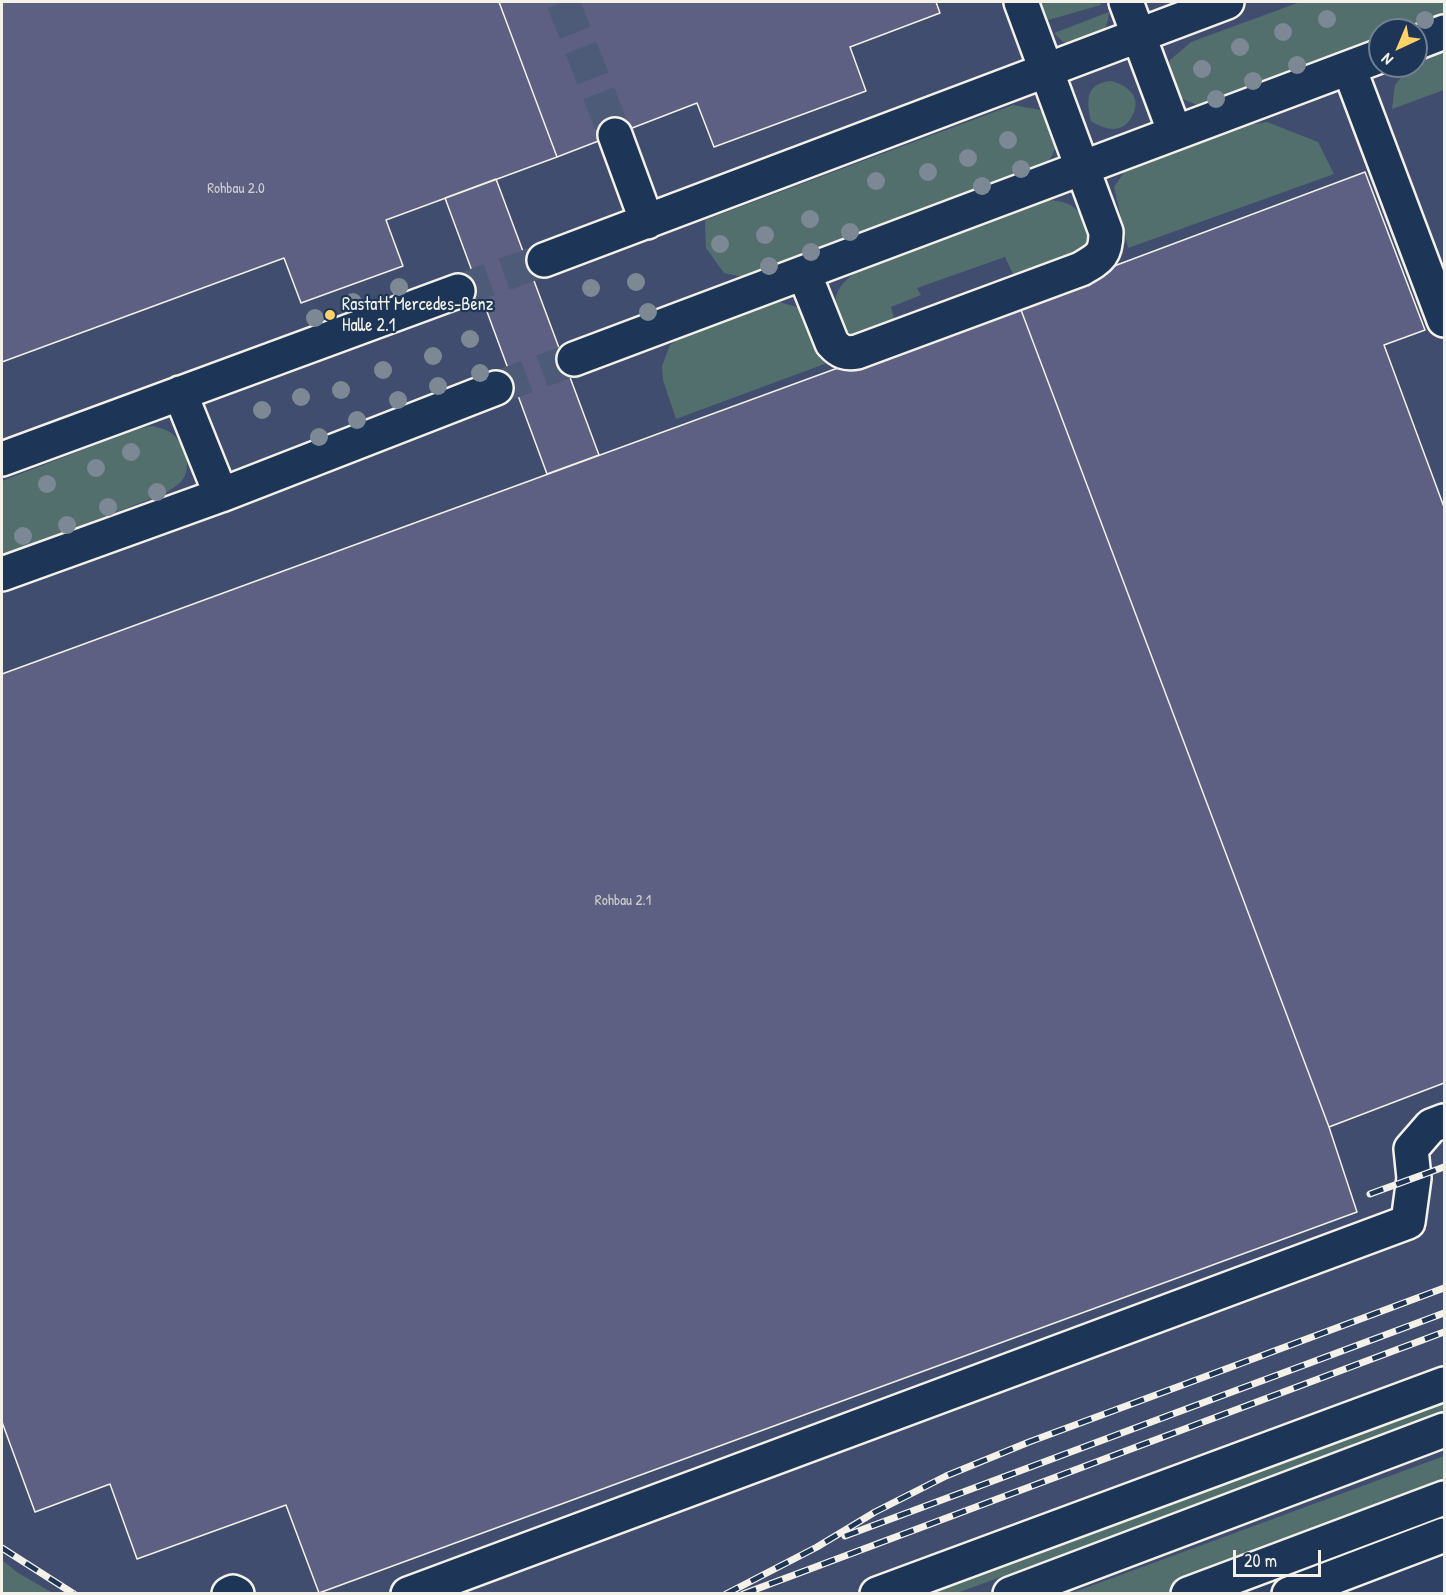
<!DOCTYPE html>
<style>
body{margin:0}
#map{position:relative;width:1446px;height:1595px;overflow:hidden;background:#2f4164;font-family:"Patrick Hand",sans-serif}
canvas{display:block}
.frame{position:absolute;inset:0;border:3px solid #f4f1e8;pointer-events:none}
.north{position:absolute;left:1368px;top:18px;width:60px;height:60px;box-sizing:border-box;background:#1d3557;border:2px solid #738091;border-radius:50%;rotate:224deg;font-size:16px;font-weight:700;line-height:24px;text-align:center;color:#f4f1e8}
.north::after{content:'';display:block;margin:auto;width:21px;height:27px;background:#ffd166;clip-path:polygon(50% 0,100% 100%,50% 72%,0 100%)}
.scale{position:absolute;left:1233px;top:1550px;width:88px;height:27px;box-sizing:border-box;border:3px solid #f4f1e8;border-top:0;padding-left:8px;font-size:18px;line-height:21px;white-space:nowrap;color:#f4f1e8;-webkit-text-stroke:4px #1d3557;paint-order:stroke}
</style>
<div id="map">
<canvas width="1446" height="1595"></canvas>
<div class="frame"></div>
<div class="north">N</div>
<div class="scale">20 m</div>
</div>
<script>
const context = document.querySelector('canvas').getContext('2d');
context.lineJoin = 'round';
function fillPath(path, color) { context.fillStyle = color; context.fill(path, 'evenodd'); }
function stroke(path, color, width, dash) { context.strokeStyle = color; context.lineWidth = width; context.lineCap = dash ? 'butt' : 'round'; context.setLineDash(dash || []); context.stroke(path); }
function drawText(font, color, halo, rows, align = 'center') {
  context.font = font + ' "Patrick Hand",sans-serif'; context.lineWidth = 4.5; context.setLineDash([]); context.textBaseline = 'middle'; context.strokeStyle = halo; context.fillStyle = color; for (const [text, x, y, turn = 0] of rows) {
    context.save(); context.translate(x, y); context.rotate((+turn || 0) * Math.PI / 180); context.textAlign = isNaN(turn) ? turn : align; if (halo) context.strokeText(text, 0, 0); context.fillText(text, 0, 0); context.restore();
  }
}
const built = new Path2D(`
 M2 2H1444V1513L1226 1593 2 1594ZM1380 30H1416V66H1380Z`);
const green = new Path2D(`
 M1041 2H1100L1101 5 1048 20Z
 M1300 2H1444V18L1412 30H1380V42L1204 108 1176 96 1169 61 1191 42Z
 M1109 12C1107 36 1097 37 1078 47L1063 42 1054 33Z
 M1444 48V90L1392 109 1395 85 1410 66H1416V59Z
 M1111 81C1130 86 1143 99 1131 118 1121 134 1106 130 1091 121 1086 100 1086 83 1111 81Z
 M1013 105 1040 110 1052 124 1057 144 1047 166 749 278 724 273 706 248 705 220Z
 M1267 122 1318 142 1334 174 1128 248 1114 187 1129 165 1221 129Z
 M1042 200C1072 200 1078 207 1091 233L1085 249 1015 278 1005 257 917 288 921 295 891 307 895 322 860 335 843 331C827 295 837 284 868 264Z
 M779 302 797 307 813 323 827 363 676 419 663 380 662 366 670 345 685 334Z
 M153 426C159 428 166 429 171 433 183 442 193 465 183 479 179 485 170 490 164 494L2 555V481L137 429Z
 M1444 1399V1414L957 1593 914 1594Z
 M1444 1456V1496L1182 1593 1069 1594Z
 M2 1560 18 1573 53 1593H2Z`);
const building = new Path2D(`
 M2 2H499L557 157 386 220 403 266 301 303 284 258 2 362Z
 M499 2H936L940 13 850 47 866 91 714 147 697 103 557 157Z
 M1365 172 1425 330 1384 345 1444 507V1083L1329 1127 1018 302Z
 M496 179 599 455 547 474 445 198Z
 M1018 302 1329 1127 1357 1212 319 1593 286 1505 137 1559 110 1484 35 1512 2 1422V674Z`);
const minorTunnel = new Path2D(`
 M563 2 615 135
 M458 291 544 260
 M496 388 574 359`);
const minor = new Path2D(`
 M1126 2 1175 133
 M1416 43 1444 32
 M1349 68 1444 320
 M615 135 647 222
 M544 260 1227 2
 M804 273 832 343C840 352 846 354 857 352L1081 269C1100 258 1106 255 1106 232L1021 2
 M574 359 1380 56
 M180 393 221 495
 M2 459 458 291
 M2 574 221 495 496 388
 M229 1594 233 1592 237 1594
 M408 1594 1408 1222 1414 1178 1411 1149 1431 1126 1444 1121
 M877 1594 1444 1384
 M1010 1594 1444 1430
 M1188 1594 1444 1498
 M1289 1594 1444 1535`);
const rail = new Path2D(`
 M1370 1194 1444 1167
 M845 1536 1444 1313
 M2 1548 74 1594
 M726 1594 817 1547 875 1512 946 1476 1029 1442 1444 1288
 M743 1594 1444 1332`);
const trees = [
 [1327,19],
 [1425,20],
 [1283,32],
 [1240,47],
 [1297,65],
 [1202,69],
 [1253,81],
 [1216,99],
 [1008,140],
 [968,158],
 [1021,169],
 [928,172],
 [876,181],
 [982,186],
 [810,219],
 [850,232],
 [765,235],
 [720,244],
 [811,252],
 [769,266],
 [636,282],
 [399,287],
 [591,288],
 [353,302],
 [648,312],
 [315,318],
 [470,339],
 [433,356],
 [383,370],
 [480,373],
 [438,386],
 [341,390],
 [301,397],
 [398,400],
 [262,410],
 [357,420],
 [319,437],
 [131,452],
 [96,468],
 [47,484],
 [157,492],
 [108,507],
 [67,525],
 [23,536]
];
const markers = [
 [330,315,6,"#ffd166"]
];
const numberNames = [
 ["Rohbau 2.0",236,189],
 ["Rohbau 2.1",623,901]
];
const poiNames = [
 ["Rastatt Mercedes-Benz",342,305],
 ["Halle 2.1",342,326]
];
fillPath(built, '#414d6f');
fillPath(green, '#526f6e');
fillPath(building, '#5d6083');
stroke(building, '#f4f1e8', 1.5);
stroke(minorTunnel, '#4d5b78', 33, [33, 16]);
stroke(minor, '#f4f1e8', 38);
stroke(minor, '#1d3557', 33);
stroke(rail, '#f4f1e8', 7);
stroke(rail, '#1d3557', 4.5, [14]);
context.fillStyle = '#7c8995';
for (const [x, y] of trees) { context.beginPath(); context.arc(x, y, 9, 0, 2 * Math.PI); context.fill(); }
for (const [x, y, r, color] of markers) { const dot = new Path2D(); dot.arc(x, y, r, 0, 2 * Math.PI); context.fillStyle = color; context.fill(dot); stroke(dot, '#1d3557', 2); }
drawText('15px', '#cecdcf', null, numberNames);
drawText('18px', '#f4f1e8', '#1d3557', poiNames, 'left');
</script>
